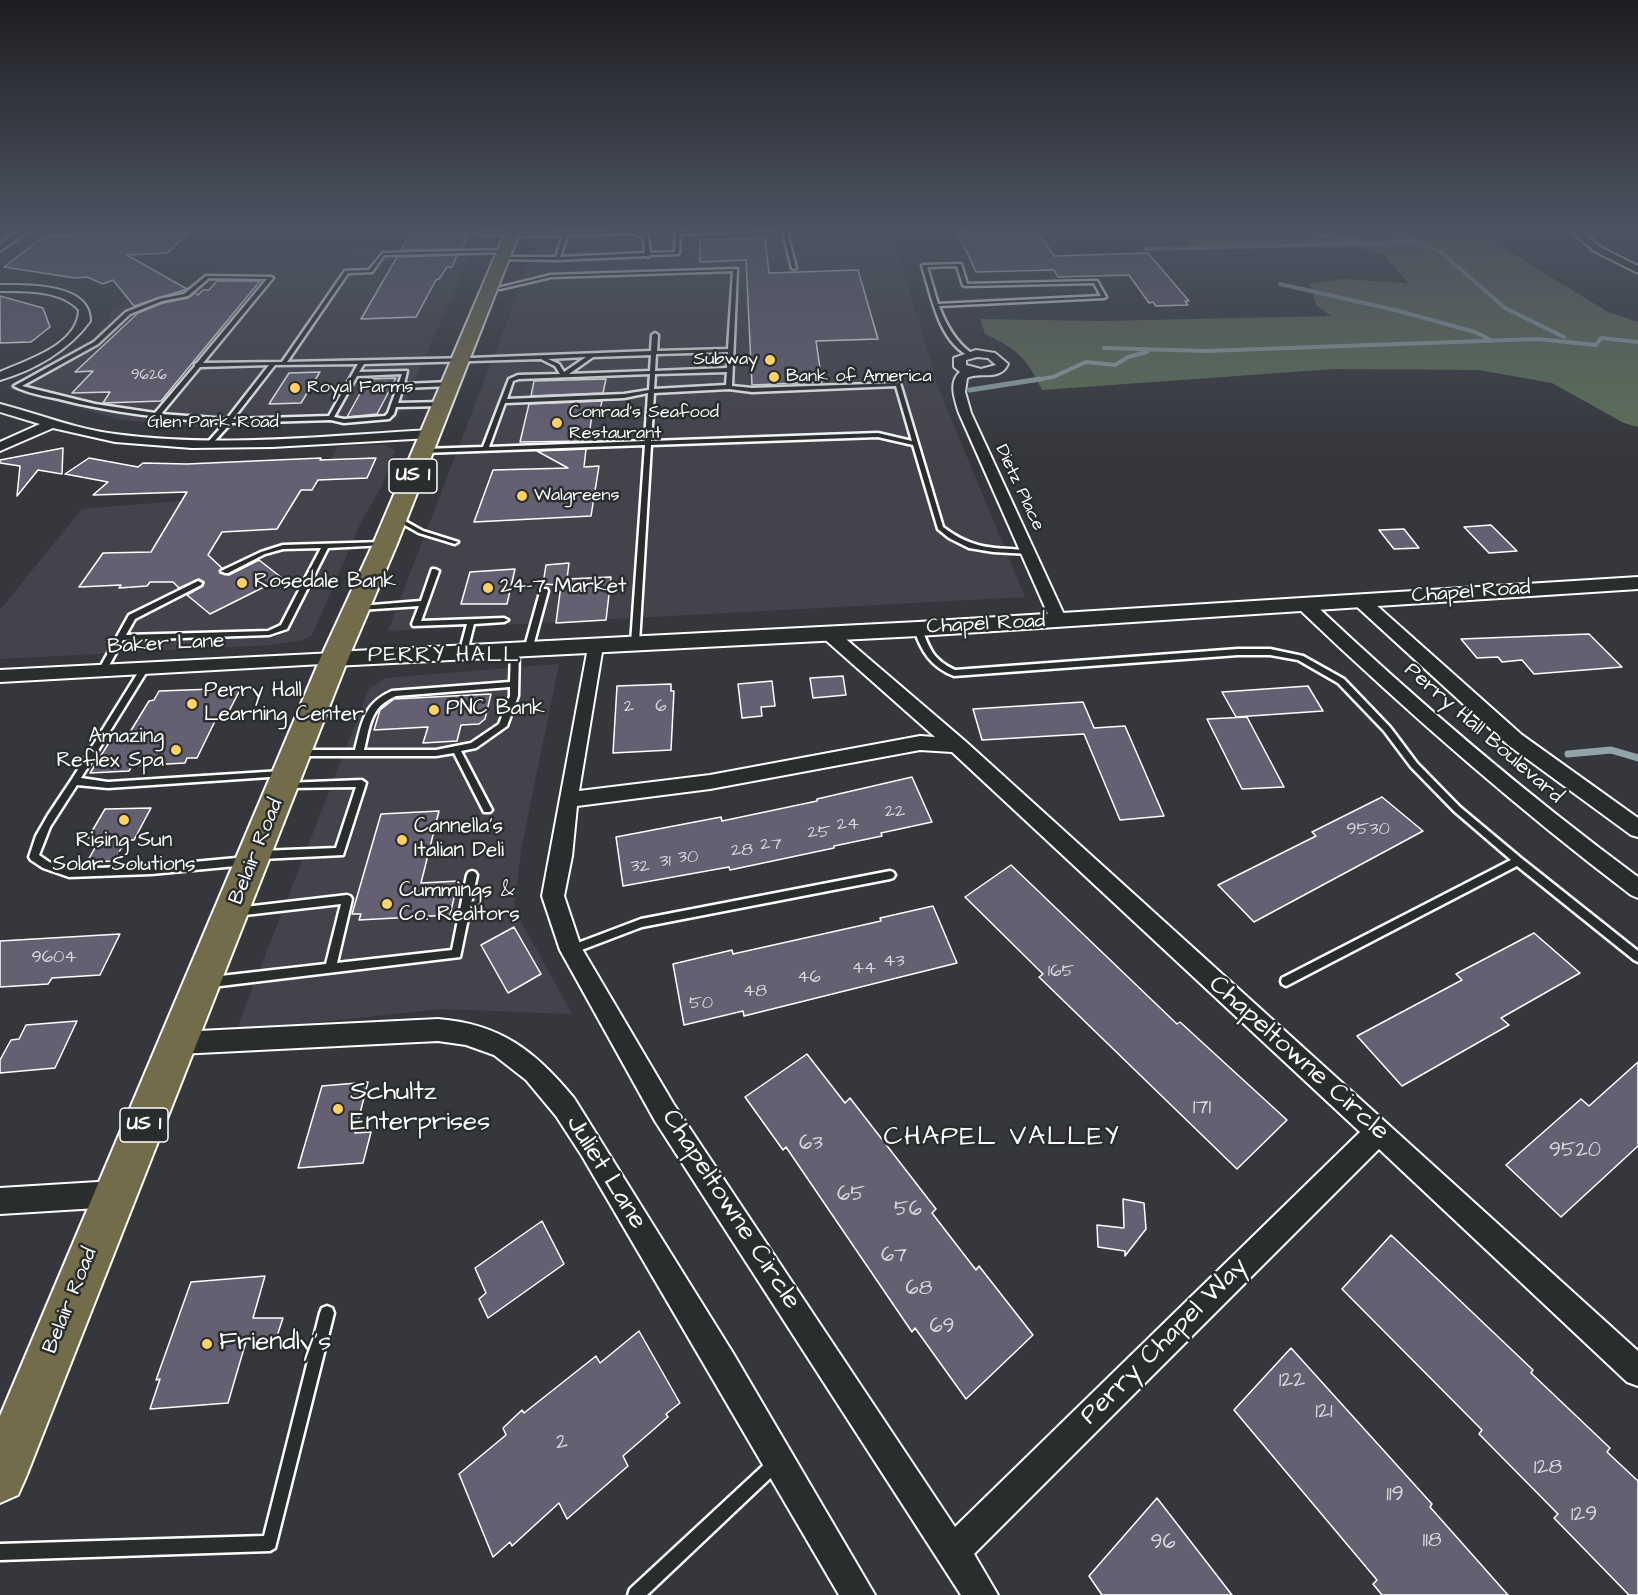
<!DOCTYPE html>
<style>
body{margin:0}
canvas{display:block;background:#36373c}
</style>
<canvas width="1638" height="1595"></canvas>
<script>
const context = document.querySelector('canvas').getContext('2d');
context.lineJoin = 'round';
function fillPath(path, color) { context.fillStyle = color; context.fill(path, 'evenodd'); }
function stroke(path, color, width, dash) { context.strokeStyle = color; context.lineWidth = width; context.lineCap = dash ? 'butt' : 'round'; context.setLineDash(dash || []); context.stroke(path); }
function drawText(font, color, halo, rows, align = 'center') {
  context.font = font + ' "Architects Daughter",sans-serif'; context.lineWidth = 5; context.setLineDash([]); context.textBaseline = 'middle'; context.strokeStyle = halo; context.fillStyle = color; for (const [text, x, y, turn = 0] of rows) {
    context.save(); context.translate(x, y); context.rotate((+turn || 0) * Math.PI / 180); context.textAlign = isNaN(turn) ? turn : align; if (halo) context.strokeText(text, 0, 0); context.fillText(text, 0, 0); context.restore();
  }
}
const built = new Path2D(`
 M437 228H498L488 247 474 248 397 419 204 427 122 420 5 388 49 366 92 340 109 320 113 306 177 293 213 268H268L287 251 424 248Z
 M537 228H891L938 387 1025 597 388 631 516 298Z
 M385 445 395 450 382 485 361 522 312 635 303 640 272 645 0 659V610L82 509 315 490 338 446Z
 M559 664 521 850 514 909 572 1014 440 1009 236 1031 369 689 385 678Z`);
const green = new Path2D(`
 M1261 228H1478L1487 238 1608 312 1638 322V427L1624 423 1552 383 1479 370 1334 369 1042 390C1027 358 1017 349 985 334L980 319 1100 321 1331 316 1316 305 1310 284 1342 279 1408 283 1385 256 1353 247 1190 249 1182 237Z`);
const streamFar2 = new Path2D(`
 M1386 228 1441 252 1505 308 1564 337
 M1319 235 1359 240
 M1146 249 1415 242
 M1280 284 1395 310 1475 332 1489 339
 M1104 348 1206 351 1537 339 1596 345 1601 338 1638 342
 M1030 381 1053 377 1086 362 1115 365 1128 357 1147 352`);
const streamFar1 = new Path2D(`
 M970 390 1040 379`);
const stream = new Path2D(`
 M1568 754 1611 750 1638 758`);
const building = new Path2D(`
 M414 228H467L462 237H467L461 249 401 250Z
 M993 228 1036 229 1054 256 1148 253 1189 301H1185L1188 305 1156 306 1153 302 1149 303 1129 275 1058 277 1054 270 976 272 957 231 994 230Z
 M188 233 167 253 127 255 187 289 134 306 113 280 103 284 87 277 75 278 4 267 44 236Z
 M765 238 769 273 858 270 878 339 816 341 822 382 752 385 746 260 700 262V240Z
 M457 255 452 267H447L439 279 436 280 416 317 361 319 397 257Z
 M217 281H260L161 401 103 403 110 392 72 393 93 371 75 372 138 313 163 303 188 298 195 293 198 295 203 290H209Z
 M0 296 43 308 50 327 31 342 0 343Z
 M320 372 301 403 269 404 289 373Z
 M396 378 377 414 347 417 368 379Z
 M606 379 603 393 531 396 534 381Z
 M602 401 599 415 592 416 588 441 520 442 529 404Z
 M63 448 62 474 38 470 17 496 20 466 0 463V460Z
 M586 449 584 467 599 466 591 516 474 522 493 470 568 468 537 451Z
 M89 458 138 467 143 463 187 464 321 458 320 460 376 458 367 478 318 480 312 490H301L277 529 222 532 208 555 222 568 220 573 229 575 259 560 282 578 210 614 187 595 203 586 204 582 199 579 179 588 173 582H150L147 586 119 588 121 585 79 587 103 553 151 552 187 492 93 495 108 482 65 474Z
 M1491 525 1517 551 1489 553 1464 527Z
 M1404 529 1419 548 1394 549 1379 530Z
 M569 563 567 579 611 577 606 620 556 623 561 585 543 584 546 565Z
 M515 569 507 604H461L470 572Z
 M1589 634 1622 667 1534 674 1522 660 1502 662 1498 657 1477 658 1461 639Z
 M843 676 846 695 813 698 810 678Z
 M772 681 775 706 761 707 762 716 742 718 738 684Z
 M671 684V691H674L671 750 613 753 617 686Z
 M1308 686 1323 711 1236 717 1222 692Z
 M241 688 227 715H218L197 758H187L185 763 132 766 129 771 90 773 115 733 130 732 149 701 154 700 159 691Z
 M491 694 485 719 479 724 461 725 457 741 423 743 428 727 374 730 380 710 394 699Z
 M1083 702 1094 728 1125 726 1164 816 1120 820 1084 734 982 740 973 709Z
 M1247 717 1284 787 1242 789 1207 719Z
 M912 777 932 822 881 833 882 836 834 846V848L730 870 729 867 623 886 616 837 721 817 722 821 817 801V799Z
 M1382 797 1423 831 1254 922 1218 885 1316 836 1312 832Z
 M151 808 134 840H126L114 861 87 862 101 837 88 838 105 809Z
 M439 811 421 883 458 881 450 915 359 920 361 914H352L381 814Z
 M1011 865 1177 1024 1180 1022 1287 1120 1237 1169 1039 977 1043 974 965 897Z
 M933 906 957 963 744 1016 743 1011 684 1025 673 964 732 950 733 954 881 921 880 918Z
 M514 927 541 974 508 993 481 945Z
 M1534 933 1580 973 1501 1018 1509 1025 1402 1086 1357 1036 1462 980 1456 974Z
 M120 934 100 975 52 978 48 984 0 987V941Z
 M77 1021 55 1068 0 1073V1060L11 1040 19 1039 26 1025Z
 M807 1054 845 1103 850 1098 936 1209 932 1213 976 1270 979 1266 1033 1335 966 1399 915 1328 912 1332 786 1147 783 1150 745 1097Z
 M1638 1062V1146L1561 1217 1506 1165 1581 1099 1589 1106Z
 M368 1082 355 1133 371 1132 363 1163 298 1168 322 1086Z
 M1123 1199 1144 1203 1146 1229 1125 1256V1251L1098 1247 1097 1225 1124 1228Z
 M542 1221 564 1264 488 1318 479 1299 486 1293 475 1268Z
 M1391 1235 1533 1370 1531 1373 1610 1448 1607 1452 1638 1481V1595H1629L1554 1518 1558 1514 1479 1434 1482 1430 1342 1289Z
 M265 1276 253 1318H283L276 1339 247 1338 228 1403 150 1409 160 1379 156 1380 191 1282Z
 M639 1331 680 1403 666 1414 668 1417 623 1456 628 1466 567 1519 559 1503 512 1546 510 1542 493 1557 459 1474 506 1435 503 1428 522 1410 524 1413 596 1356 600 1363Z
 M1291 1348 1432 1504 1430 1507 1508 1595H1382L1373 1584 1377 1580 1234 1410Z
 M1157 1498 1232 1595H1102L1089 1576Z`);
const service = new Path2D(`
 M478 228H482L481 232H512L514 234 632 231 648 236 650 253 675 252 676 233 678 232 786 228 796 268 794 269 792 268 782 229 680 234 679 253 677 254 650 255 648 257 646 256 557 260 501 259 499 258 501 257H556L563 235 511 236 509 234H478L476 233ZM632 233 644 238 645 253 560 257 567 235Z
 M504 250 506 252 384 255 372 272 348 273 287 362 471 358 651 351 652 335 655 333 658 335 657 351 728 349 733 271 551 277 500 289 498 288 551 275 737 269 732 386 752 388 900 383 943 527C973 550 994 548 1030 550L1033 552 1030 554 993 552 969 548 949 538 938 529 913 445 878 437 651 445 639 643 635 646 631 643 645 445 423 453 420 451 423 449 483 447 509 379 518 375 560 374 555 366 541 359 364 364 359 372 407 371 404 384 451 382 454 384 451 386 403 388 398 403 443 402 446 404 443 406 396 407 394 414 389 419 344 423 331 420 231 423 212 444 210 445 207 443 225 423C169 419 113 413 59 399 44 396 27 393 14 386L94 342 126 312 159 299 184 294 206 276 271 277 273 278 203 363 282 362 345 271 369 270 383 253ZM209 278 267 279 197 363 195 364V366L155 413 95 404 22 386 98 344 130 314 162 301 188 296ZM728 352 727 368 655 371 656 354ZM651 355 650 371 569 374 593 357ZM586 357 564 372 559 364 548 359ZM358 364 329 416 233 419 275 365ZM269 365 227 419 161 414 200 367ZM727 372 726 385 654 389 655 374ZM402 374 388 413 385 416 344 419 334 417 357 376ZM650 374 649 390 624 394 507 399 513 381 519 379ZM896 386 912 441 878 433 651 441 654 393 729 389 752 392ZM648 393 645 441 489 447 505 403 624 398Z
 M961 264 967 284 1095 281H1097L1106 297 1104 298 939 306C946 325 955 341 971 353V355L969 356C938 340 932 296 922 266L924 265ZM957 266 963 285 965 286 1094 283 1101 296 938 304 927 267Z
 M396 516 423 531 458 542 455 544 419 533 394 519 393 518Z
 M383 542 386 544 385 545 328 548 287 629 269 635 123 640 105 673H99L98 671 129 615 198 581 202 583 201 585 135 619 126 635 268 631 281 625 321 548 283 549 265 554 228 573H225L221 571 261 552 283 545Z
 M432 569H435L439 571 421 621 504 618 508 620 504 622 474 624 466 656H460L459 654 467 624 413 626 412 624 419 606 360 610 356 608 360 606 421 601Z
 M541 589H547L548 591 532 650 528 653 524 650Z
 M915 627H921C930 649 932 659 955 670L1238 649H1270L1303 656 1344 679 1390 727 1417 763 1460 807 1521 858 1638 951V962L1634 960 1517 866 1290 984 1286 986 1282 984 1281 981 1282 978 1511 860 1454 811 1411 767 1384 731 1338 683 1298 660 1270 655H1238L954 676C931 667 921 651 914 629Z
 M515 648 519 651 518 696 507 726 476 748 461 751 492 810 490 812H484L454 753 436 756H301L297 753 301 750H355C362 722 364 703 392 691L510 682 511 651ZM510 687V696L499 724 471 743 436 750H364C370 725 370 707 396 696Z
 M145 665 149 668 81 778 108 782 281 771 285 774 284 776 108 788 77 785 50 827 39 855 49 862 69 869 151 866 247 857 250 858 252 861 250 864 247 865 151 874 69 877 43 868 31 860 29 857 36 836 48 815 72 779 142 666Z
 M362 780 366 783 343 855 261 859 258 858 256 855 258 852 261 851 336 848 356 787 288 788 284 785 285 783Z
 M472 871 475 872 477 875 460 957 212 987 208 985 207 982 208 979 212 977 326 964 341 904 236 916 232 915 231 912 232 909 236 908 347 895 350 896 352 899 337 963 452 950 467 875 469 872Z
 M890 871 893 872 895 875 893 878 890 879 642 927 571 954 567 953 566 950 567 947 641 919Z
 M327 1306 332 1308 334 1313 275 1548 270 1551 0 1560V1544L264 1536 320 1313 322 1308Z
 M774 1458 779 1460 781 1465 779 1470 647 1595H628L630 1589 769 1460Z`);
const minor = new Path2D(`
 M22 228H33L0 251V244Z
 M1568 228H1579L1600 247 1638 266V273L1594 251Z
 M0 285C27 285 91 283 90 321 69 350 35 370 0 380V372C27 360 78 345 79 310 61 290 26 291 0 291Z
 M976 350 995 353 1008 364C1000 382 979 371 967 378L965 392 971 413 1067 621 1065 625 1059 626 1051 621 959 413C955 400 948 382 960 372L954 367V358ZM977 357 988 358 996 365 981 369 966 365V360Z
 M0 404C39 414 75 429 115 434 219 448 325 436 430 430L436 434 430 438 272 447 192 448 115 442 53 428 0 451V442L40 424 0 412Z
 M1360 595 1366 596 1522 735 1638 818V837L1631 835 1508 745 1354 604 1352 600 1354 596Z
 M1305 600 1311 601C1415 699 1523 792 1638 877V898L1631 895C1514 806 1405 710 1299 609L1297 605 1299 601Z
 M827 627 833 628 965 741 1638 1351V1386L1627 1382 1379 1149 974 1554 998 1595H961L655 1121 560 950 542 896 589 642 595 640 603 646 579 791 710 775 920 736 935 737 821 636 819 632 821 628ZM920 750 952 752 1360 1132 955 1527 673 1103 581 947 564 896 572 856 577 806 710 789Z
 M334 653 342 659 340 663 0 682V670Z
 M438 1019C501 1024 535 1051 574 1098L733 1353 875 1595H839L582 1156 556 1116 526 1080 494 1055 466 1045 438 1041 179 1054 171 1051 167 1043 171 1035 179 1032Z
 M114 1181 123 1185 127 1194 123 1203 114 1207 0 1214V1188Z`);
const tertiary = new Path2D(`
 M1638 577V589L918 636 334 666 327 664 324 659 327 654 334 652 918 622Z`);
const trunk = new Path2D(`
 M507 228H521L397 544 348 659 26 1477 18 1495 0 1503V1416L320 659 373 544Z`);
const markers = [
 [770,360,6,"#ffd166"],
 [774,377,6,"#ffd166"],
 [295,388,6,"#ffd166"],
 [557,423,6,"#ffd166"],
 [522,496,6,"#ffd166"],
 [242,583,6,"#ffd166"],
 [488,588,6,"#ffd166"],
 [192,704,6,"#ffd166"],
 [434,710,6,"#ffd166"],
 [176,750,6,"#ffd166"],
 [124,820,6,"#ffd166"],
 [402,840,6,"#ffd166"],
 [387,904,6,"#ffd166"],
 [338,1109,6,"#ffd166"],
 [207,1344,6,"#ffd166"]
];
const farNumbernames = [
 ["9626",149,376]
];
const farPoinames = [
 ["Subway",758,360,"right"],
 ["Bank of America",786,377],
 ["Royal Farms",307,388],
 ["Conrad's Seafood",569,413],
 ["Restaurant",569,434],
 ["Walgreens",534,496]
];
const farStreetnames = [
 ["Glen Park Road",213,423],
 ["Dietz Place",1019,488,65]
];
const numberNames = [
 ["2",629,707],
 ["6",661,707],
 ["22",895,812],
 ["24",848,825],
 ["9530",1368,830],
 ["25",819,833],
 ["27",771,845],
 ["28",742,851],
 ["30",688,858],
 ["31",665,862],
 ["32",640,867],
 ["9604",54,958],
 ["43",894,962],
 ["44",864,969],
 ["165",1061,972],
 ["46",809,978],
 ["48",755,992],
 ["50",701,1004]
];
const shields = [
 [413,476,48],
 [144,1125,48]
];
const shieldNames = [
 ["US 1",413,476],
 ["US 1",144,1125]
];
const poiNames = [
 ["Rosedale Bank",254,583],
 ["24-7 Market",500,588],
 ["Perry Hall",204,692],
 ["Learning Center",204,716],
 ["PNC Bank",446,710],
 ["Amazing",164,738,"right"],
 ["Reflex Spa",164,762,"right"],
 ["Cannella's",414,828],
 ["Italian Deli",414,852],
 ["Rising Sun",124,842,"center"],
 ["Solar Solutions",124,866,"center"],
 ["Cummings &",399,892],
 ["Co. Realtors",399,916]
];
const streetNames = [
 ["Chapel Road",1471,593,-4],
 ["Chapel Road",986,625,-3],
 ["Baker Lane",166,645,-3],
 ["Perry Hall Boulevard",1483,734,41],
 ["Belair Road",257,852,-68],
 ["Belair Road",71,1301,-68]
];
const nearNumbernames = [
 ["171",1202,1109],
 ["63",811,1145],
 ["9520",1575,1152],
 ["65",851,1196],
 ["56",908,1211],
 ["67",894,1257],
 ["68",919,1290],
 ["69",942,1328],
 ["122",1292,1382],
 ["121",1324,1413],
 ["2",562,1444],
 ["128",1548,1469],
 ["119",1395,1496],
 ["129",1584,1516],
 ["118",1432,1542],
 ["96",1163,1544]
];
const neighbourhoodNames = [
 ["PERRY HALL",444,656]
];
const nearStreetnames = [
 ["Chapeltowne Circle",1298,1059,42],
 ["Juliet Lane",605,1173,58],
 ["Chapeltowne Circle",730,1210,57],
 ["Perry Chapel Way",1165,1342,-45]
];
const nearPoinames = [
 ["Schultz",350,1094],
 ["Enterprises",350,1124],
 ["Friendly's",219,1344]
];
const nearNeighbourhoodnames = [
 ["CHAPEL VALLEY",1002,1138]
];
fillPath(built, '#44434c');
fillPath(green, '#5f6f58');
stroke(streamFar2, '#92a4a7', 4);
stroke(streamFar1, '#92a4a7', 5);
stroke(stream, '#92a4a7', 7);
fillPath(building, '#646072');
stroke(building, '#fff', 1.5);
stroke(service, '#fff', 5);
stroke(minor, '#fff', 4);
stroke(tertiary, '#fff', 4);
stroke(trunk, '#fff', 4);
fillPath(service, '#2a2d2e');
fillPath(minor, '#2a2d2e');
fillPath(tertiary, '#2a2d2e');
fillPath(trunk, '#736c4b');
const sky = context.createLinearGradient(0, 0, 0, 451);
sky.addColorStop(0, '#1e1e21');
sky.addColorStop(0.51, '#4c5361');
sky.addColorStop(1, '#4c536100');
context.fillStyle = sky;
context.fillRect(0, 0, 1638, 451);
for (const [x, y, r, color] of markers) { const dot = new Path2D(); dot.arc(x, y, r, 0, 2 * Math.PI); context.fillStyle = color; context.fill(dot); stroke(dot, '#2a2d2e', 2); }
drawText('15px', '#d8d7dc', null, farNumbernames);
drawText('18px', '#fff', '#2a2d2e', farPoinames, 'left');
drawText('18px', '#fff', '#2a2d2e', farStreetnames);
drawText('18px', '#d8d7dc', null, numberNames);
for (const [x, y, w] of shields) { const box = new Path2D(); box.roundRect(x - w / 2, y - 17, w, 34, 4.5); context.fillStyle = '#2a2d2e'; context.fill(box); stroke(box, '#fff', 1.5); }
drawText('bold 20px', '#fff', null, shieldNames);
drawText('21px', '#fff', '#2a2d2e', poiNames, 'left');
drawText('21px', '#fff', '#2a2d2e', streetNames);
drawText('21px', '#d8d7dc', null, nearNumbernames);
context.letterSpacing = '1.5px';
drawText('22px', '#fff', '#2a2d2e', neighbourhoodNames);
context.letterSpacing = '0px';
drawText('26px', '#fff', '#2a2d2e', nearStreetnames);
drawText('26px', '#fff', '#2a2d2e', nearPoinames, 'left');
context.letterSpacing = '1.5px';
drawText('27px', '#fff', '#2a2d2e', nearNeighbourhoodnames);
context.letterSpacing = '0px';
</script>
